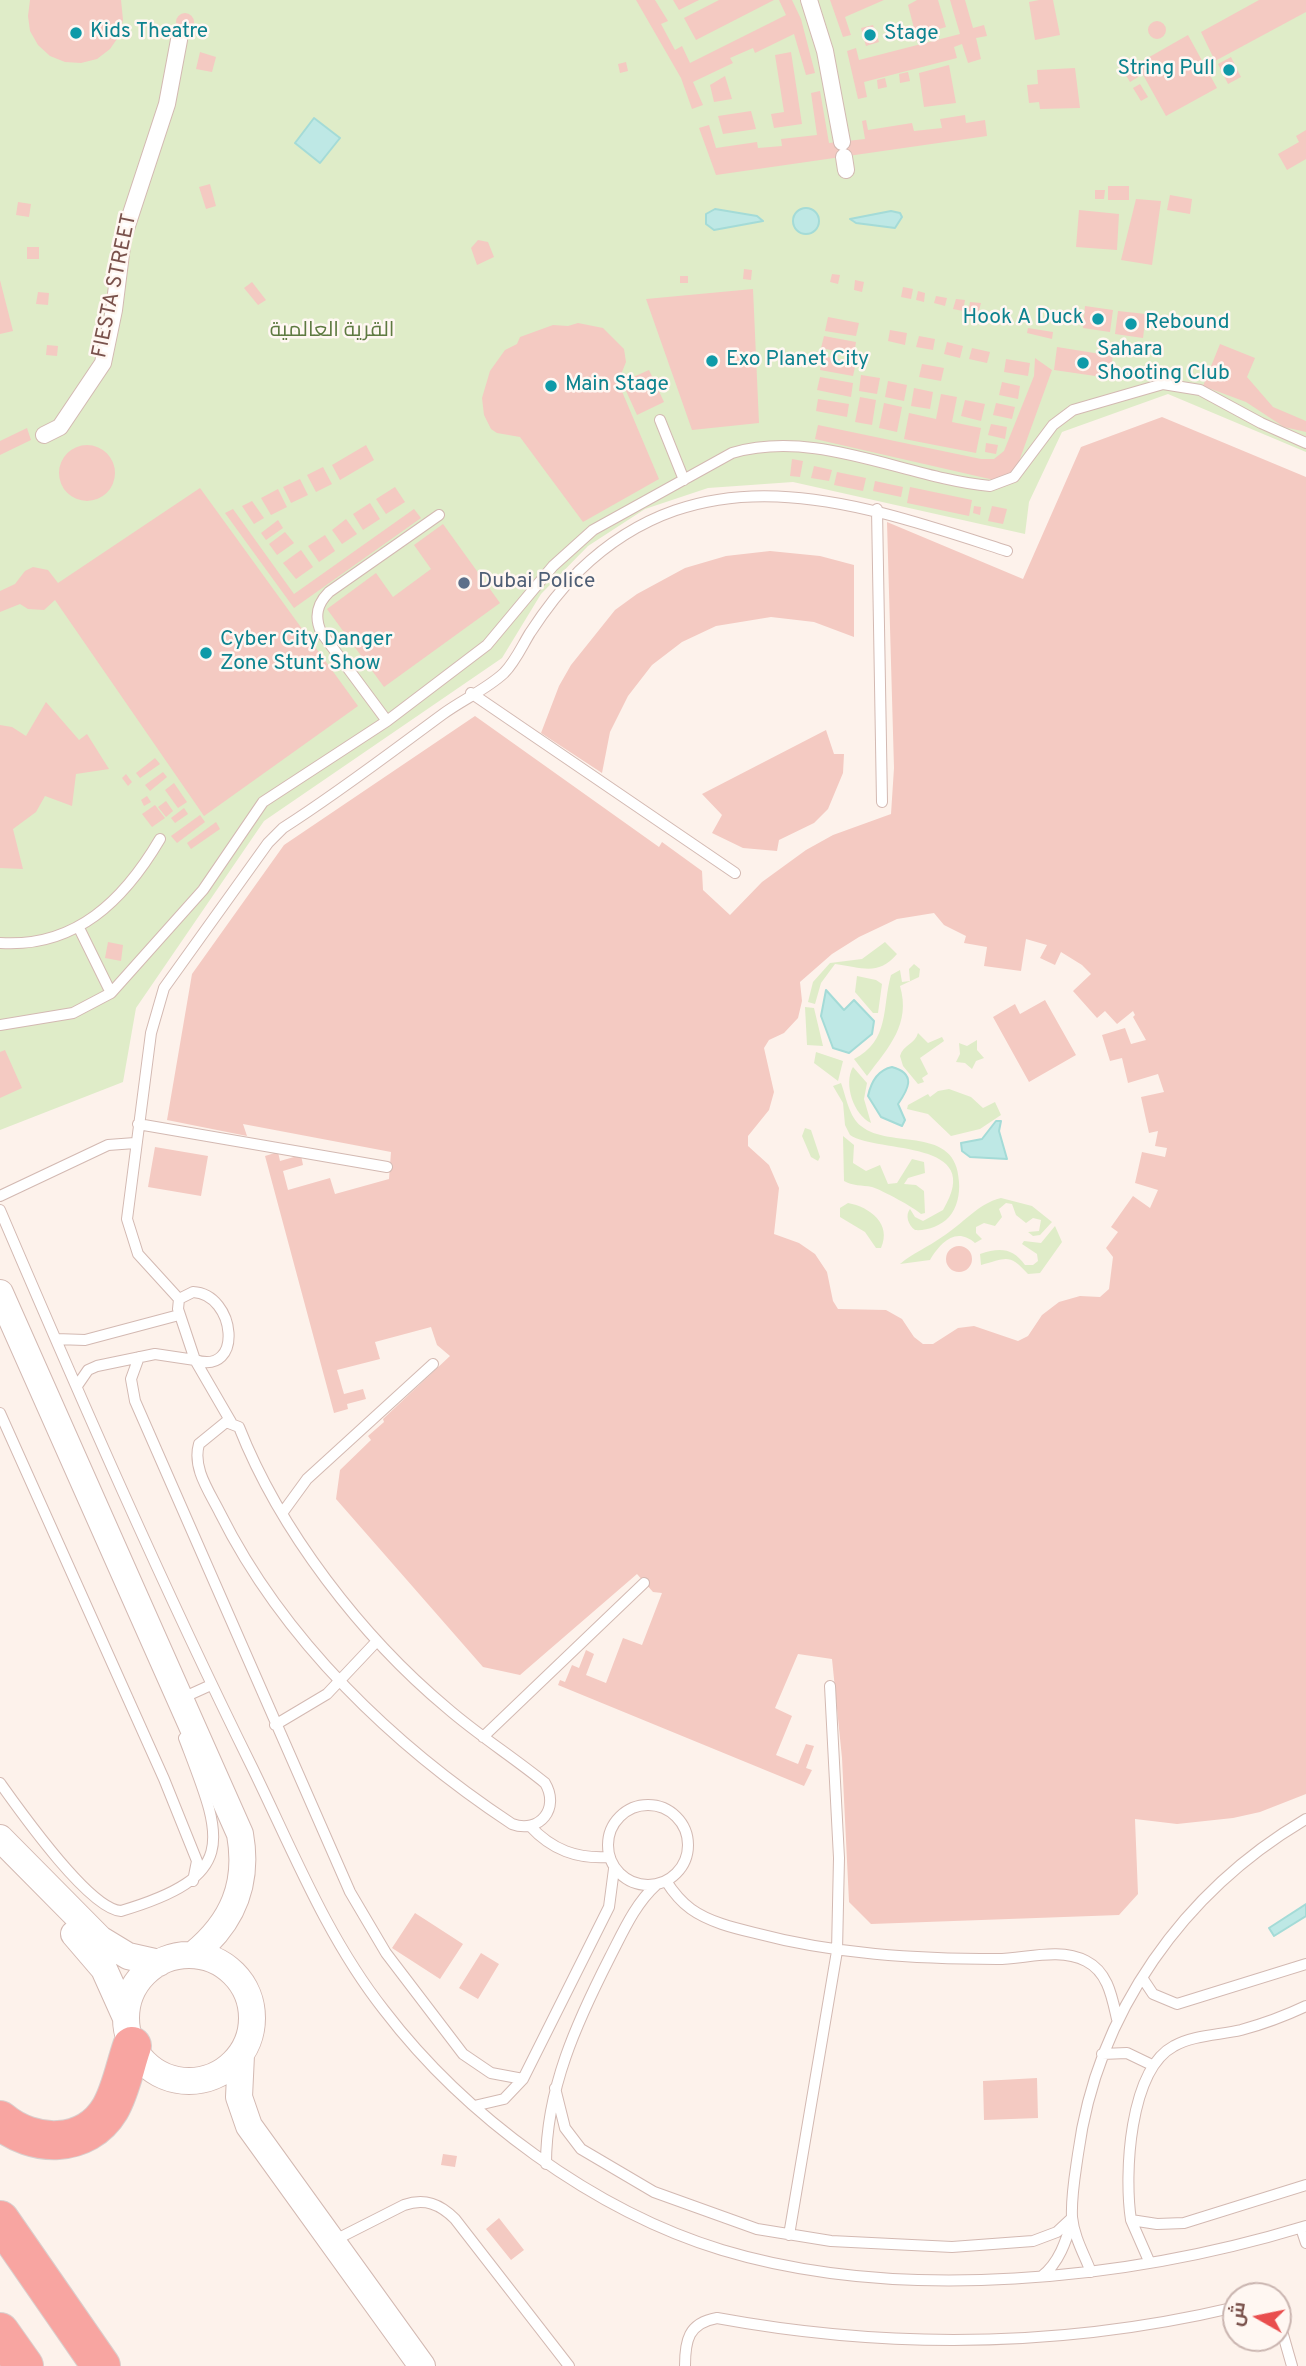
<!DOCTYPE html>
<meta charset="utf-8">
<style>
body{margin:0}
#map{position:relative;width:1306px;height:2366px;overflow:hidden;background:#fdf2eb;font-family:Overpass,Cairo,sans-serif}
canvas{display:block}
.north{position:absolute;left:1222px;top:2282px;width:70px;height:70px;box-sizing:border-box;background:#fff7f2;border:2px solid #cab5b0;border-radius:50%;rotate:279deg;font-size:19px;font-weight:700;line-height:28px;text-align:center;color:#7a524c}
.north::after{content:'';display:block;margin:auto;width:24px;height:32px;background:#e94e4e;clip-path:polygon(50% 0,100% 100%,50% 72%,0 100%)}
</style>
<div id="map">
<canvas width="1306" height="2366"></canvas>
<div class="north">ش</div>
</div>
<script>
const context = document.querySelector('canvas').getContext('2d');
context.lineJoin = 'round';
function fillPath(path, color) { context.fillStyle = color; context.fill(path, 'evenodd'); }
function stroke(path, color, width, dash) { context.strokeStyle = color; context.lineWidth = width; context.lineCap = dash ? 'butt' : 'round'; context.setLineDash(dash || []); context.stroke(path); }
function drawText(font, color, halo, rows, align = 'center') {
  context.font = font + ' Overpass,Cairo,sans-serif'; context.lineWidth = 5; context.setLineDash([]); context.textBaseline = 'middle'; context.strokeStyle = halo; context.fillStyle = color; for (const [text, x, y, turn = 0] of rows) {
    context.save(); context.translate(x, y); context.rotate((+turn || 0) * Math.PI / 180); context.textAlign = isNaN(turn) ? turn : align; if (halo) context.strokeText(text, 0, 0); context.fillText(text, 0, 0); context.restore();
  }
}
const green = new Path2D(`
 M0 0H1306V452L1168 394 1062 432 1029 502 1025 534 793 482 708 488 645 509 588 546 541 594 502 658 264 821 136 1008 123 1082 0 1130Z
 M885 942 897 954C877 977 862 967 835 964L821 983 815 1004 808 1002 813 982 830 963 862 959Z
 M914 964 920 969 919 977 900 986C911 1024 889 1047 867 1076L854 1059C890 1041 882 1007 891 975L900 970 902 982 910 981 909 969Z
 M857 976 876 980 882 984 878 1013H873L855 992Z
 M805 1007 814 1008 823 1046 807 1045Z
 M918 1033 928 1043 942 1037 944 1041 920 1058 928 1074 922 1078 924 1082 918 1084 903 1066 900 1056C903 1045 915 1044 918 1033Z
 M977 1040V1050L984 1058 976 1061 972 1069 965 1063 956 1062 960 1054 959 1043 967 1046Z
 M816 1052 843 1061 838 1081 814 1063Z
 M853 1067 867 1083 864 1099 871 1123C854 1115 843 1084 853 1067Z
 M841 1083C846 1096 849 1117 861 1126 890 1150 957 1124 959 1182 960 1194 957 1208 949 1217 941 1226 926 1231 915 1230 908 1225 905 1215 910 1209L915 1217 923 1221 943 1210C987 1138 878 1154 850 1135L845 1125 843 1103 833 1086Z
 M949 1089 971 1097 983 1108 995 1102 1001 1115 980 1129 951 1136 928 1114 907 1109 908 1105 928 1094 930 1097 938 1091Z
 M805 1128 811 1130 820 1157 818 1161 811 1157 802 1136Z
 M843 1136 854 1145 853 1163 866 1171 880 1165 888 1184 897 1183 912 1159 924 1162 925 1173 908 1178 904 1184 916 1185 924 1191 925 1213 921 1214C915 1208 882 1190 872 1187 862 1185 852 1186 844 1181Z
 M1001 1198 1032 1206 1052 1222 1040 1235 1033 1236 1028 1232 1039 1231 1041 1220 1033 1218 1026 1223 1016 1215 1012 1204 1006 1203 999 1209 1002 1217 995 1226 984 1223 976 1227V1233L982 1239 975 1243C956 1226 940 1243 930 1260L900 1264C913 1253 928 1247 942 1237 963 1224 977 1204 1001 1198Z
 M848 1203C870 1207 892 1224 881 1248H876L865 1232 840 1217V1208Z
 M1055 1226 1062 1242 1040 1273 1028 1274C1009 1253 1007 1258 981 1265L980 1254C1000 1247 1013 1248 1025 1265H1033L1038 1261 1037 1254 1022 1244 1024 1241 1041 1243Z`);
const water = new Path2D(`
 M314 118 340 138 320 163 295 143Z
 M793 221a13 13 0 1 1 26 0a13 13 0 1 1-26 0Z
 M715 209 757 216 763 221 714 230 706 224V214Z
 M891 211 900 213 902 217 895 228 856 223 850 219Z
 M826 990 844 1010 854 1000 874 1021 872 1034 849 1053 833 1048 821 1016Z
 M892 1067C918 1074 907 1091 898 1104L905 1120 902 1126 881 1117 868 1096C871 1082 878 1070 892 1067Z
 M1001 1121 999 1131 1007 1159 970 1157 962 1151 961 1143 982 1139 996 1121Z
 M1306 1904V1916L1274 1936 1269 1928Z`);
const building = new Path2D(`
 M30 0H121L123 20 119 36 110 49 97 59 81 63 65 62 50 56 38 45 30 31 28 16Z
 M636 0H655L668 21 661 24 675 50 682 46 690 63 786 15 779 0H792L801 19 815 73 806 75 794 34 755 53 753 48 730 58 733 63 693 82 703 105 692 109 681 78Z
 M673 0H699L679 10Z
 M719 0H774L696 40 684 18Z
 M830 0H884L845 17 851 35 843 37Z
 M917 0H938L946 27 916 36 908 5Z
 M950 0H965L973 28 984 25 987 36 976 38 981 59 968 63 962 44 954 47 957 58 864 82 867 97 858 99 847 51 856 48 859 60 960 34Z
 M1039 0H1053L1060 35 1035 40 1029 2Z
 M1259 0H1306V12L1215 61 1201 32Z
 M176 22a9 9 0 1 1 18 0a9 9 0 1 1-18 0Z
 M1148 30a9 9 0 1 1 18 0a9 9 0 1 1-18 0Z
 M873 25 879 42 866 46 861 28Z
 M1188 35 1217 88 1166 116 1137 64Z
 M200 52 216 57 212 72 196 69Z
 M791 52 802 124 774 128 771 114 784 112 775 55Z
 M1231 57 1241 77 1228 84 1218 64Z
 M626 62 628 71 620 73 618 64Z
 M949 65 956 103 924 107 919 73Z
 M1134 65 1140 76 1130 82 1124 72Z
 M1075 68 1080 108 1040 109 1039 102 1029 103 1027 85 1038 84 1037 70Z
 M908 72 910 81 900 83 899 74Z
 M725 76 732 99 714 102 710 85Z
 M885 78 887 87 878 89 877 80Z
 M1140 84 1148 97 1141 101 1133 88Z
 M820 91 829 143 865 139 862 121 866 120 868 130 912 123 914 131 942 128 940 119 965 115 966 123 985 120 987 136 716 175 699 128 709 125 716 148 757 142 758 148 782 146 781 139 817 135 811 93Z
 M751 111 756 129 723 134 718 116Z
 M1306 130V159L1287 170 1278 154 1299 142 1296 136Z
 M210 184 216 206 206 209 199 187Z
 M1108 186H1129V200H1108Z
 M1095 190H1105L1104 199H1095Z
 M1170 195 1192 199 1190 214 1167 210Z
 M1136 199 1161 201 1152 265 1121 260Z
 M18 202 31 204 29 217 16 215Z
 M1079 210 1119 214 1117 250 1076 247Z
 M478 240 488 242 494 257 477 265 471 248Z
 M27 247H39V259H27Z
 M744 269 752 270 751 280 743 279Z
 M832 274 840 275 838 284 830 282Z
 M680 276H688V283H680Z
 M0 280 13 331 0 334Z
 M855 280 864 282 862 292 854 290Z
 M252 282 266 300 258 305 244 288Z
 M903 287 913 289 911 299 901 297Z
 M753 289 759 423 692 430 646 299Z
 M918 291 925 293 924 302 916 300Z
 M38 292 49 293 48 305 36 304Z
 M936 296 947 298 945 306 934 303Z
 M956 299 965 300 963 311 953 309Z
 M970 302 981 303 978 315 968 313Z
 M1085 306 1113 310 1110 332 1083 328Z
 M1118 311 1146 314 1143 338 1115 334Z
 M828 317 859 323 856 336 825 331Z
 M578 323 603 328 624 349 626 362 618 382 659 479 583 522 520 437 497 433 491 429 484 415 482 398 490 371 505 350 517 344 520 337 553 325 568 326Z
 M1028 328 1053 332 1052 339 1027 333Z
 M890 330 907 333 905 345 888 341Z
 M824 336 856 342 854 355 821 348Z
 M919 336 935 339 933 350 916 347Z
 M947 342 963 346 960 358 944 354Z
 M1220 344 1255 358 1247 377 1273 407 1306 421V432L1284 427 1246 402 1203 386Z
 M47 345 58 346 57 356 46 355Z
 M1057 347 1113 356 1109 378 1054 370Z
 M972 348 990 352 987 363 969 359Z
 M823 356 856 363 853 376 820 370Z
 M1035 358 1052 370 1017 467 1014 472 994 480 815 439 818 425 981 459H994L1004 451 1034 376Z
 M1006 359 1030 363 1028 376 1004 372Z
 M922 364 944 368 941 381 919 377Z
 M649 370 664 402 637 415 622 382Z
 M861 375 880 378 877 394 859 391Z
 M820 377 853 383 851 397 817 390Z
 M888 381 907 385 904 401 885 397Z
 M1002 382 1020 386 1018 399 999 395Z
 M914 388 933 392 930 409 911 406Z
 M941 394 957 397 952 422 981 428 976 453 904 439 909 413 936 419Z
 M860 397 876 400 872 425 855 422Z
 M818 399 849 404 847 417 816 411Z
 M965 400 985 404 981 421 961 416Z
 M884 403 902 407 897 432 879 428Z
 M996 403 1015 407 1012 419 993 415Z
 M1162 417 1306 477V1794L1260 1812 1233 1818 1177 1824 1135 1819 1138 1894 1119 1915 871 1924 849 1902 842 1758 832 1659 798 1654 775 1708 792 1716 776 1755 798 1764 806 1744 814 1746 806 1768 812 1770 804 1786 558 1685 560 1680 565 1682 572 1665 579 1668 586 1650 594 1654 586 1675 606 1683 623 1638 642 1645 662 1593 653 1592 637 1574 520 1675 483 1667 336 1499 340 1470 371 1440 368 1436 384 1422 383 1419 450 1356 437 1345 431 1327 375 1342 380 1359 337 1370 344 1394 363 1389 366 1399 347 1404 348 1409 334 1413 265 1156 278 1152 280 1161 301 1155 303 1165 283 1171 288 1190 330 1178 335 1194 389 1179 391 1152 243 1124 247 1136 167 1120 192 974 284 845 475 716 659 847 662 842 702 871 703 890 730 915 762 882 806 850 833 835 891 814 894 768 887 522 1023 579 1081 447ZM934 913 944 925 966 936 964 943 987 947 984 966 1021 971 1026 939 1047 945 1040 958 1055 965 1061 952 1082 965 1091 974 1073 991 1097 1018 1105 1011 1117 1024 1133 1011 1135 1015 1133 1017 1146 1040 1131 1044 1125 1028 1102 1035 1110 1061 1122 1058 1128 1083 1158 1074 1164 1092 1141 1097 1149 1133 1158 1131 1155 1146 1167 1148 1165 1157 1142 1152 1135 1183 1158 1190 1150 1208 1133 1196 1111 1227 1118 1232 1106 1248 1113 1257 1109 1289 1100 1297 1080 1296 1059 1302 1042 1315 1028 1336 1018 1341 974 1326 958 1328 933 1344H923L914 1337 902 1319 886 1310 838 1309 833 1301 827 1272 815 1254 799 1243 774 1234 779 1188 769 1165 748 1146V1136L769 1110 774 1092 764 1048 769 1040 784 1033 798 1018 802 1001 800 982 832 954 859 937 897 919Z
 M991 424 1007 427 1005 439 988 435Z
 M27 428 31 440 0 455V441Z
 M986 443 998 445 996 454 985 452Z
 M366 445 374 460 340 480 332 465Z
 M59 473a28 28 0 1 1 56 0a28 28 0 1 1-56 0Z
 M792 459 803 461 800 477 790 476Z
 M814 466 832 470 829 481 811 478Z
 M323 467 332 484 316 492 307 475Z
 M837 472 866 478 863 491 834 485Z
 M300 479 308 495 291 503 283 487Z
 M875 481 903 487 901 497 873 491Z
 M395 487 405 502 386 514 376 499Z
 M910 487 972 500 969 516 907 503Z
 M200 488 358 706 204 816 55 600 44 610 28 609 20 604 0 612V591L15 584 25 571 33 567 48 570 58 583Z
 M278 489 287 507 271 515 261 498Z
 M252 501 264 518 254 524 242 506Z
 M370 503 380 519 363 530 353 514Z
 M974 506 981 507 980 515 973 513Z
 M992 506 1007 509 1003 524 988 521Z
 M233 509 294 594 414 509 421 518 294 608 225 513Z
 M346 519 357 534 342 544 332 530Z
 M278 520 283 528 266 540 261 533Z
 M443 524 500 603 384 687 327 609 376 573 393 597 431 569 414 545Z
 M285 532 294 543 277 555 269 544Z
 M325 535 335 551 319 562 308 546Z
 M301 550 313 567 296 579 283 563Z
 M770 551 820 556 854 565V637L814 622 771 617 716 626 682 642 652 665 628 696 610 732 602 773 541 733 559 686 571 665 615 610 637 594 685 568 726 556Z
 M46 702 79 740 87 734 109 769 76 774 72 806 45 796 36 812 13 829 23 869 0 868V725L12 727 26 736Z
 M826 730 834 754H844L843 773 828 809 814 823 779 840 777 851 743 848 712 833 722 815 702 794Z
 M155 758 160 764 140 778 136 773Z
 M163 772 167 777 150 791 145 785Z
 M126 774 132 782 128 786 122 778Z
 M174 783 187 802 178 808 165 790Z
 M147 796 151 802 144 806 141 800Z
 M166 801 173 811 166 817 158 807Z
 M155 805 165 818 152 827 142 814Z
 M184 808 188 814 175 823 171 818Z
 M200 815 205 822 177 843 171 836Z
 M216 822 220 829 191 849 187 843Z
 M108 942 123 945 121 961 105 958Z
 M1045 1000 1076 1055 1029 1082 993 1017 1015 1004 1020 1014Z
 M5 1050 22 1088 0 1098V1052Z
 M155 1147 208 1156 201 1196 148 1187Z
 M946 1259a13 13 0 1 1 26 0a13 13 0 1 1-26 0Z
 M415 1913 463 1944 440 1979 392 1948Z
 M481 1953 499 1964 478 1999 459 1988Z
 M1037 2078 1038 2118 984 2120 983 2081Z
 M443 2154 457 2156 455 2167 441 2165Z
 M499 2218 524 2250 511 2260 486 2229Z`);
const service = new Path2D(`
 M660 420 684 480
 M877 509 882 802
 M471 693 735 873
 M387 721 321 632C314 616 317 604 329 592L439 515
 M79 928 111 993
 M0 943C76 948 124 900 160 839
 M0 1025 73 1013 111 993 203 890 263 802 387 721 487 645 553 566 593 530 732 453C818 428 905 478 990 486L1014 477 1053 425 1073 410 1163 384 1200 390 1261 423 1306 443
 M138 1124 387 1167
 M0 1196 108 1145 135 1143
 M0 1210C80 1397 162 1585 252 1767 292 1849 327 1938 384 2010 465 2116 594 2211 722 2250 901 2304 1129 2280 1306 2226
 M193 1292C236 1294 244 1376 195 1360L178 1309 179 1299Z
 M179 1299 138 1254 127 1219 151 1033 164 988 268 843 283 828C338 793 390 753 443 714 462 700 487 689 504 673 515 662 522 646 530 633 545 610 560 590 579 571 707 447 861 504 1007 551
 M56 1339 85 1340 179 1315
 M139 1357 131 1379 135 1401 350 1892 386 1953 463 2054 491 2073 523 2079
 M77 1386 88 1370 97 1366 155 1354 195 1360 231 1422
 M0 1413 164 1779 197 1861 193 1881
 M226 1422 239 1427C280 1531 362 1637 447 1708 478 1735 513 1757 545 1783 560 1808 540 1834 512 1824 394 1746 284 1641 220 1513 209 1491 192 1468 199 1444Z
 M283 1512 307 1479 433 1364
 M180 1699 211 1685
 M275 1725 327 1694 377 1641
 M483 1737 644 1583
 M0 1783C20 1811 89 1909 121 1911 242 1875 222 1838 184 1738
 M608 1845a40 40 0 1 1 80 0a40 40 0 1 1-80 0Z
 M530 1826C552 1850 577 1859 609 1857
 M666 1881C673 1892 680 1901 691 1909 709 1922 734 1928 755 1933 834 1954 915 1959 997 1959 1025 1959 1059 1947 1086 1961 1108 1972 1112 1997 1117 2019
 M1143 1979 1153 1994 1177 2004 1306 1964
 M1306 2006C1285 2016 1263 2024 1241 2030 1220 2035 1193 2035 1174 2046 1129 2070 1124 2175 1131 2220L1157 2224 1184 2223 1306 2185
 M1102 2054 1127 2053 1152 2065
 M555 2088 565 2128 581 2149 654 2192 757 2229 831 2241 952 2247 1033 2241 1057 2232 1072 2218
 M474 2106 504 2099 523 2079 609 1907 614 1869
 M546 2164C546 2089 577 2022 610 1957 623 1932 635 1904 656 1885
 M1131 2220 1149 2261
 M1301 2228 1306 2243
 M789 2235 837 1951 839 1858 830 1686
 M333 2241 404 2205C425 2198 440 2204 455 2219L569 2366
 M1091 2272C1084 2254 1074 2237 1072 2217 1071 2196 1075 2175 1078 2154 1097 2012 1184 1891 1306 1819
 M1042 2276C1059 2263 1066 2241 1072 2221
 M1278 2317 1292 2366
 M685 2366C685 2341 688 2323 717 2318 891 2350 1063 2348 1236 2307`);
const pedestrian = new Path2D(`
 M809 0 825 51 842 142
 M844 157 846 170
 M44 435 60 427 103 363 114 310 123 238 167 104 179 40`);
const tertiary = new Path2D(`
 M0 1293 240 1834C249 1884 233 1922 194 1954
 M0 1838 100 1939 128 1956 159 1963
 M74 1934 104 1969 126 2018
 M126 2018a63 63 0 1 1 126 0a63 63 0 1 1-126 0Z
 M241 2055 239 2097 249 2126 422 2366`);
const motorway = new Path2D(`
 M0 2120C33 2148 86 2149 110 2109 121 2090 125 2066 132 2046
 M0 2220 101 2366
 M0 2332 24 2366`);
const markers = [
 [76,33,7,"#0f9aa8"],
 [870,35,7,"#0f9aa8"],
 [1229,70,7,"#0f9aa8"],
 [1098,319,7,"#0f9aa8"],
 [1131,324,7,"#0f9aa8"],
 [712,361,7,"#0f9aa8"],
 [1083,363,7,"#0f9aa8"],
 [551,386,7,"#0f9aa8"],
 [464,583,7,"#5c6f8a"],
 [206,653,7,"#0f9aa8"]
];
const cultureNames = [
 ["Kids Theatre",90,33],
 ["Stage",884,35],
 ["String Pull",1215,70,"right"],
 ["Hook A Duck",1084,319,"right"],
 ["Rebound",1145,324],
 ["Sahara",1097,351],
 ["Shooting Club",1097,375],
 ["Exo Planet City",726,361],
 ["Main Stage",565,386],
 ["Cyber City Danger",220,641],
 ["Zone Stunt Show",220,665]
];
const streetNames = [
 ["FIESTA STREET",116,286,-78]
];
const parkNames = [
 ["القرية العالمية",332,332]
];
const serviceNames = [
 ["Dubai Police",478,583]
];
fillPath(green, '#dfecc8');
fillPath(water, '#bee8e5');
stroke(water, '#a4dbd7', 2);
fillPath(building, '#f4cac2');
stroke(service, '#d3b9b2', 12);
stroke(pedestrian, '#d3b9b2', 18);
stroke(tertiary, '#d3b9b2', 28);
stroke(motorway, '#dacfcd', 40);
stroke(service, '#fff', 10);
stroke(pedestrian, '#fff', 16);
stroke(tertiary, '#fff', 26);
stroke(motorway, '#f8a5a1', 38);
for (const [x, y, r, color] of markers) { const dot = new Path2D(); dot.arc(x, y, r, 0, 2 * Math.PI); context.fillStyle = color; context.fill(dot); stroke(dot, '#fff7f2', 2.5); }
drawText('21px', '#0d838f', '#fff7f2', cultureNames, 'left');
drawText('21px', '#7a524c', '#fff7f2', streetNames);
drawText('21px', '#5e7a41', '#fff7f2', parkNames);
drawText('21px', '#4e5e75', '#fff7f2', serviceNames, 'left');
</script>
